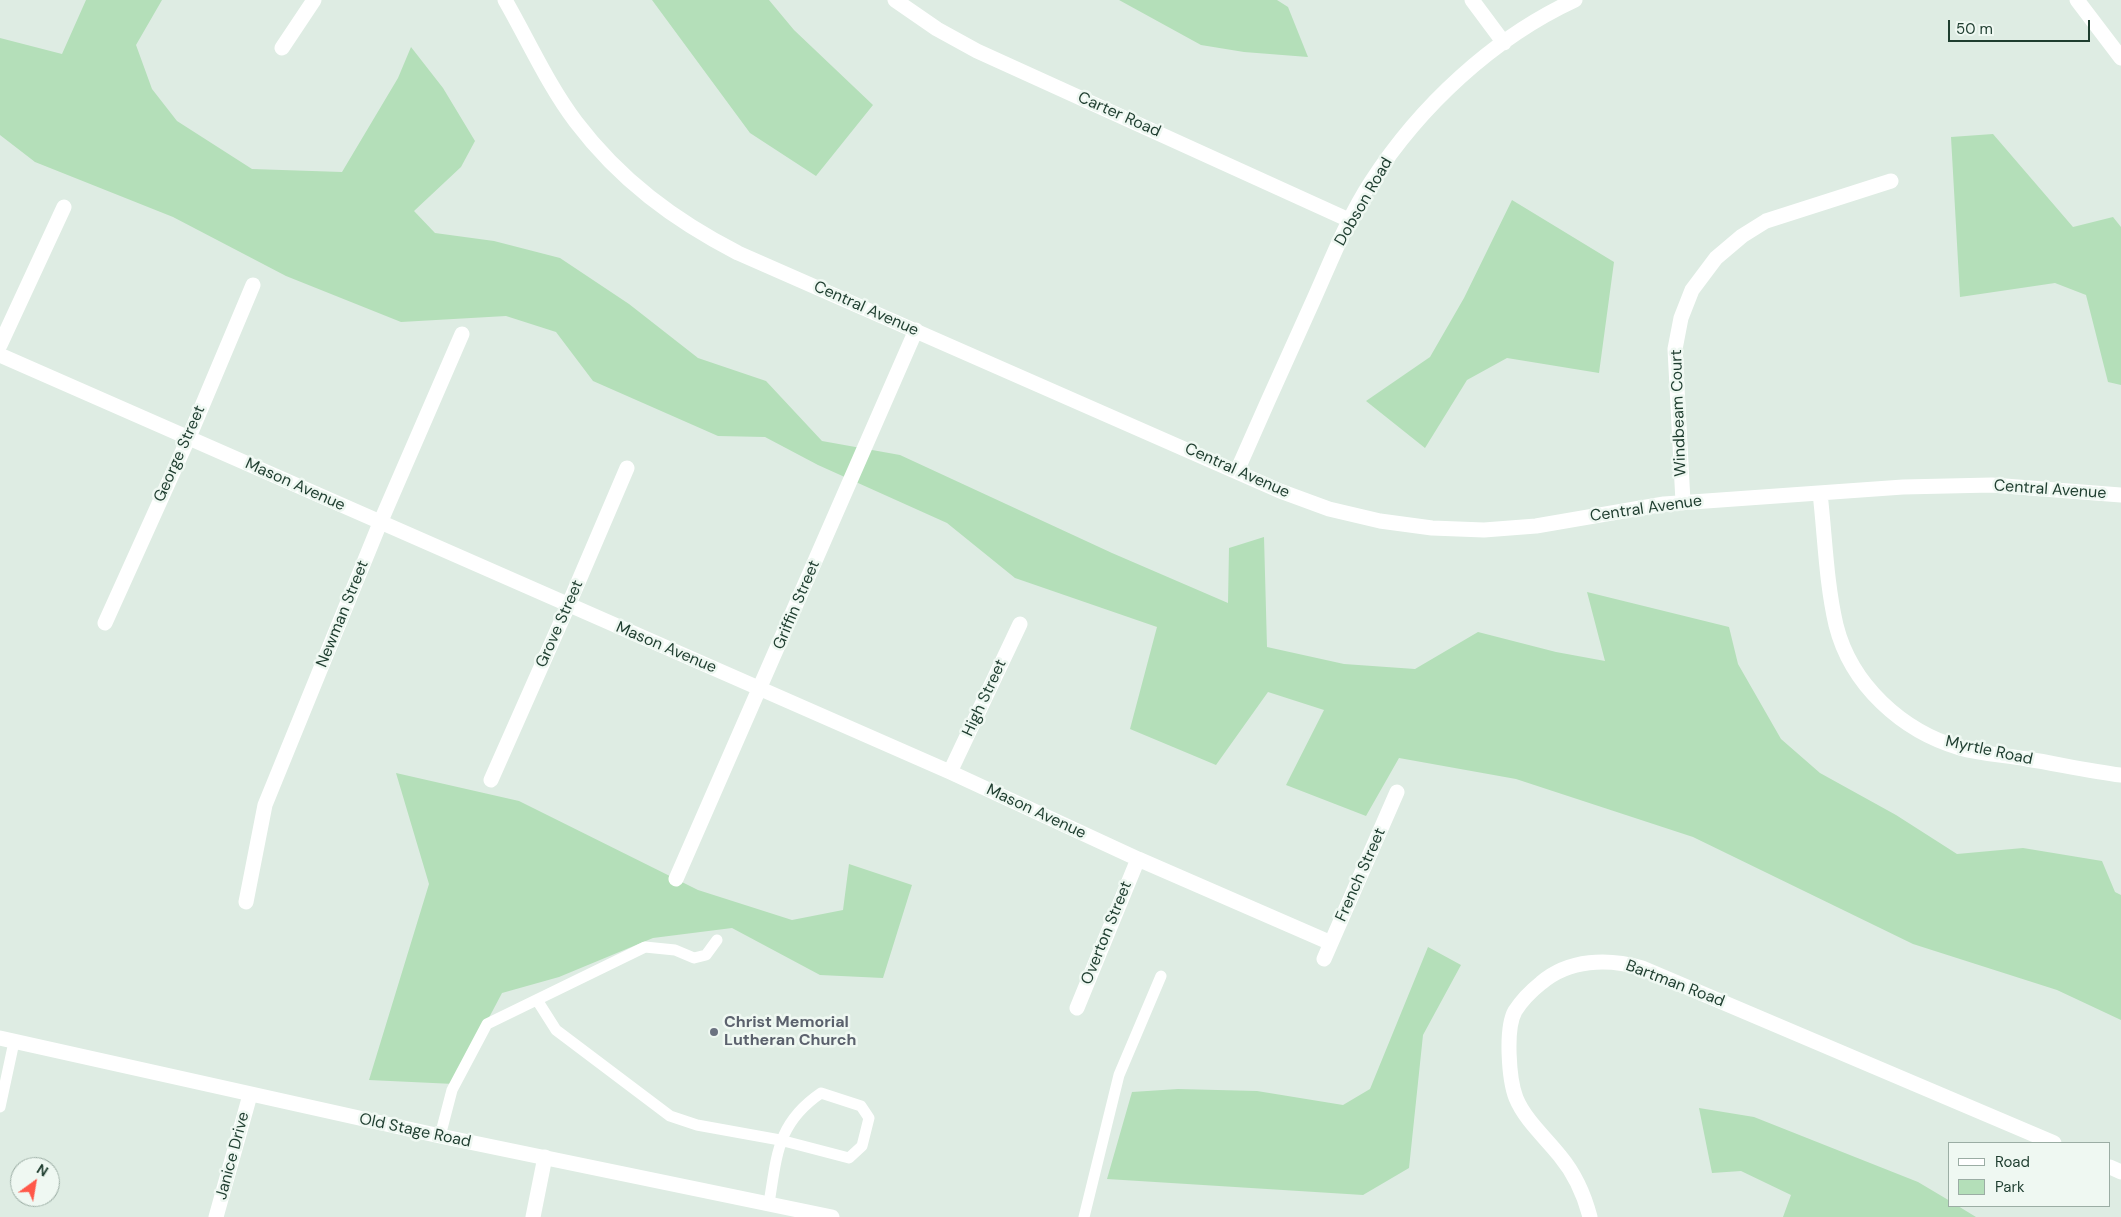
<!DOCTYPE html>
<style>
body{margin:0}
#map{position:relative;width:2121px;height:1217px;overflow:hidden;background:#deece3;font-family:"DM Sans",sans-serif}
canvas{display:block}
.legend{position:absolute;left:1948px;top:1142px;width:162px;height:65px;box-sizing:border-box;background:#eff8f2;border:1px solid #9bada4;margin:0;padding:6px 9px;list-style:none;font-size:15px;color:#1e3d2f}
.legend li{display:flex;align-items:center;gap:10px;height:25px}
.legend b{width:25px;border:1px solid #9bada4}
.north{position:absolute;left:10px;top:1157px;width:50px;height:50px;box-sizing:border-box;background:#eff8f2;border:1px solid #9bada4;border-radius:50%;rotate:32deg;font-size:14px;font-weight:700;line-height:20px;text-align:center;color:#1e3d2f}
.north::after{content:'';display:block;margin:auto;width:18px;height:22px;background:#ff5849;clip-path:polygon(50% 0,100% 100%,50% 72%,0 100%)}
.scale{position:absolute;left:1948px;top:20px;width:142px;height:22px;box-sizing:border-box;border:2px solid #1e3d2f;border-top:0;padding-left:6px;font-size:15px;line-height:18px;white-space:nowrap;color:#1e3d2f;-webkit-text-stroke:4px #eff8f2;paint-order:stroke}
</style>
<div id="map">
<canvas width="2121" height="1217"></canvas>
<ul class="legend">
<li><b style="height:6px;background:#fff"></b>Road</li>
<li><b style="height:14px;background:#b4dfb9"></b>Park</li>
</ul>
<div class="north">N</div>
<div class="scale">50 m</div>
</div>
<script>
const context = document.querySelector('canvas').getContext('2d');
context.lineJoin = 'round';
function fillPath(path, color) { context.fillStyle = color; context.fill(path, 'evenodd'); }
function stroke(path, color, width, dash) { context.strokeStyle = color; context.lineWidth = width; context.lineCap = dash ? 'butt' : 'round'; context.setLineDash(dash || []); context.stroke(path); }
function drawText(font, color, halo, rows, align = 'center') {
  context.font = font + ' "DM Sans",sans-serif'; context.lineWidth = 5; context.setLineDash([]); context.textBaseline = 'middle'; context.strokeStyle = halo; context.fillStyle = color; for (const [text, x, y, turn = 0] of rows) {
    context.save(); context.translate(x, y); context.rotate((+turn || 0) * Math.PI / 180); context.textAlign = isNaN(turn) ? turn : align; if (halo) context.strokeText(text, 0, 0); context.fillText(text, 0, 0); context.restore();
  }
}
const green = new Path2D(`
 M86 0H162L136 45 152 89 177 121 252 169 342 172 398 78 411 47 443 88 475 141 461 167 414 211 435 233 494 241 560 258 629 304 698 358 766 381 822 441 900 455 1112 553 1228 603 1229 548 1264 537 1267 647 1344 664 1415 669 1478 632 1556 652 1605 661 1587 592 1729 627 1738 664 1781 739 1820 773 1896 815 1957 854 2023 848 2102 861 2115 892 2121 895V1020L2057 990 1913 944 1693 837 1516 779 1399 758 1366 816 1286 785 1324 710 1268 692 1216 765 1130 729 1157 627 1015 578 947 523 818 465 765 437 718 436 593 381 556 332 506 316 401 322 286 276 173 217 35 162 0 135V38L62 54Z
 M652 0H769L794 30 873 105 816 176 750 133Z
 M1119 0H1277L1288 7 1308 57 1244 52 1201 45Z
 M1993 134 2073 227 2113 217 2121 227V385L2108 382 2086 295 2055 283 1960 297 1951 137Z
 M1512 200 1614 262 1599 373 1507 358 1467 380 1425 448 1366 401 1430 357 1464 298Z
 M396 773 519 801 698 890 792 920 843 910 849 864 912 885 883 978 820 975 732 928 653 938 559 977 502 993 454 1084 369 1080 429 884Z
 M1428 947 1461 965 1423 1035 1409 1168 1363 1195 1107 1179 1132 1092 1178 1089 1257 1091 1343 1105 1370 1089Z
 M1699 1108 1754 1117 1918 1182 1950 1201V1206H1958L1976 1217H1783L1791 1195 1741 1171 1712 1173Z`);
const service = new Path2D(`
 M537 1000 556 1030 670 1116 697 1125 780 1140 849 1158 862 1146 869 1118 861 1106 821 1093C777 1123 777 1155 769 1203
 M0 1107 14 1042
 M440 1136 452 1090 487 1024 645 947 675 950 694 958 706 955 717 940
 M1084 1217 1119 1075 1161 976`);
const minor = new Path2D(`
 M505 0C528 40 548 85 576 122 620 180 674 220 738 253L1280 491 1329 509 1380 521 1432 528 1484 530 1536 526 1664 504 1903 487 1992 485 2121 495
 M895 0 937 29 977 51 1349 220
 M1472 0 1504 43
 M2077 0 2121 58
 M282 48 314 0
 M0 345 64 207
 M0 355 950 772 1138 859 1331 943
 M1237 471C1262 414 1287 358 1313 301 1331 261 1347 219 1371 182 1420 106 1493 38 1575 0
 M1820 493C1825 536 1826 582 1836 625 1851 685 1902 731 1960 748 1981 754 2005 755 2027 759 2058 764 2090 771 2121 775
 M1683 502 1675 349 1681 318 1692 290 1716 258 1742 236 1766 221 1891 181
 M105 623 189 437 253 285
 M950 772 1020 624
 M491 780 568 606 627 468
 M676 879 916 330
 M246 902 265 805 380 523 462 334
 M1324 959 1397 792
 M1077 1008 1138 859
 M2110 1167 2121 1172
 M216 1217 250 1095
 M533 1217 545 1157
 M1590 1217C1584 1194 1575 1174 1560 1156 1546 1138 1525 1120 1516 1098 1509 1080 1505 1029 1515 1011 1522 1000 1531 991 1541 983 1569 959 1608 958 1642 968L2054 1143`);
const tertiary = new Path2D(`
 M0 1038 440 1136 832 1217`);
const markers = [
 [714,1032,5,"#6b7280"]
];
const streetNames = [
 ["Carter Road",1119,115,24],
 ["Dobson Road",1364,202,-60],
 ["Central Avenue",866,309,24],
 ["Windbeam Court",1679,413,-92],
 ["George Street",180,454,-66],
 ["Central Avenue",1237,471,24],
 ["Mason Avenue",295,485,24],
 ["Central Avenue",2050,490,4],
 ["Central Avenue",1646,509,-8],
 ["Griffin Street",797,605,-67],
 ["Newman Street",343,614,-68],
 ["Grove Street",560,624,-66],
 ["Mason Avenue",666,648,23],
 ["High Street",985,698,-65],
 ["Myrtle Road",1989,751,12],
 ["Mason Avenue",1036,812,25],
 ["French Street",1361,875,-66],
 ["Overton Street",1107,933,-68],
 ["Bartman Road",1675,984,21],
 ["Old Stage Road",415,1131,12],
 ["Janice Drive",233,1156,-75]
];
const worshipNames = [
 ["Christ Memorial",724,1023],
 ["Lutheran Church",724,1041]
];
fillPath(green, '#b4dfb9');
stroke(service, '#fff', 11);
stroke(minor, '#fff', 15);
stroke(tertiary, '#fff', 15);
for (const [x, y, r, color] of markers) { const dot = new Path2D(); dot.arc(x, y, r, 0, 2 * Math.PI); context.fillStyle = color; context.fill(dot); stroke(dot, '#eff8f2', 2); }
drawText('16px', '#1e3d2f', '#eff8f2', streetNames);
drawText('bold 16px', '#5b616d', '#eff8f2', worshipNames, 'left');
</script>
